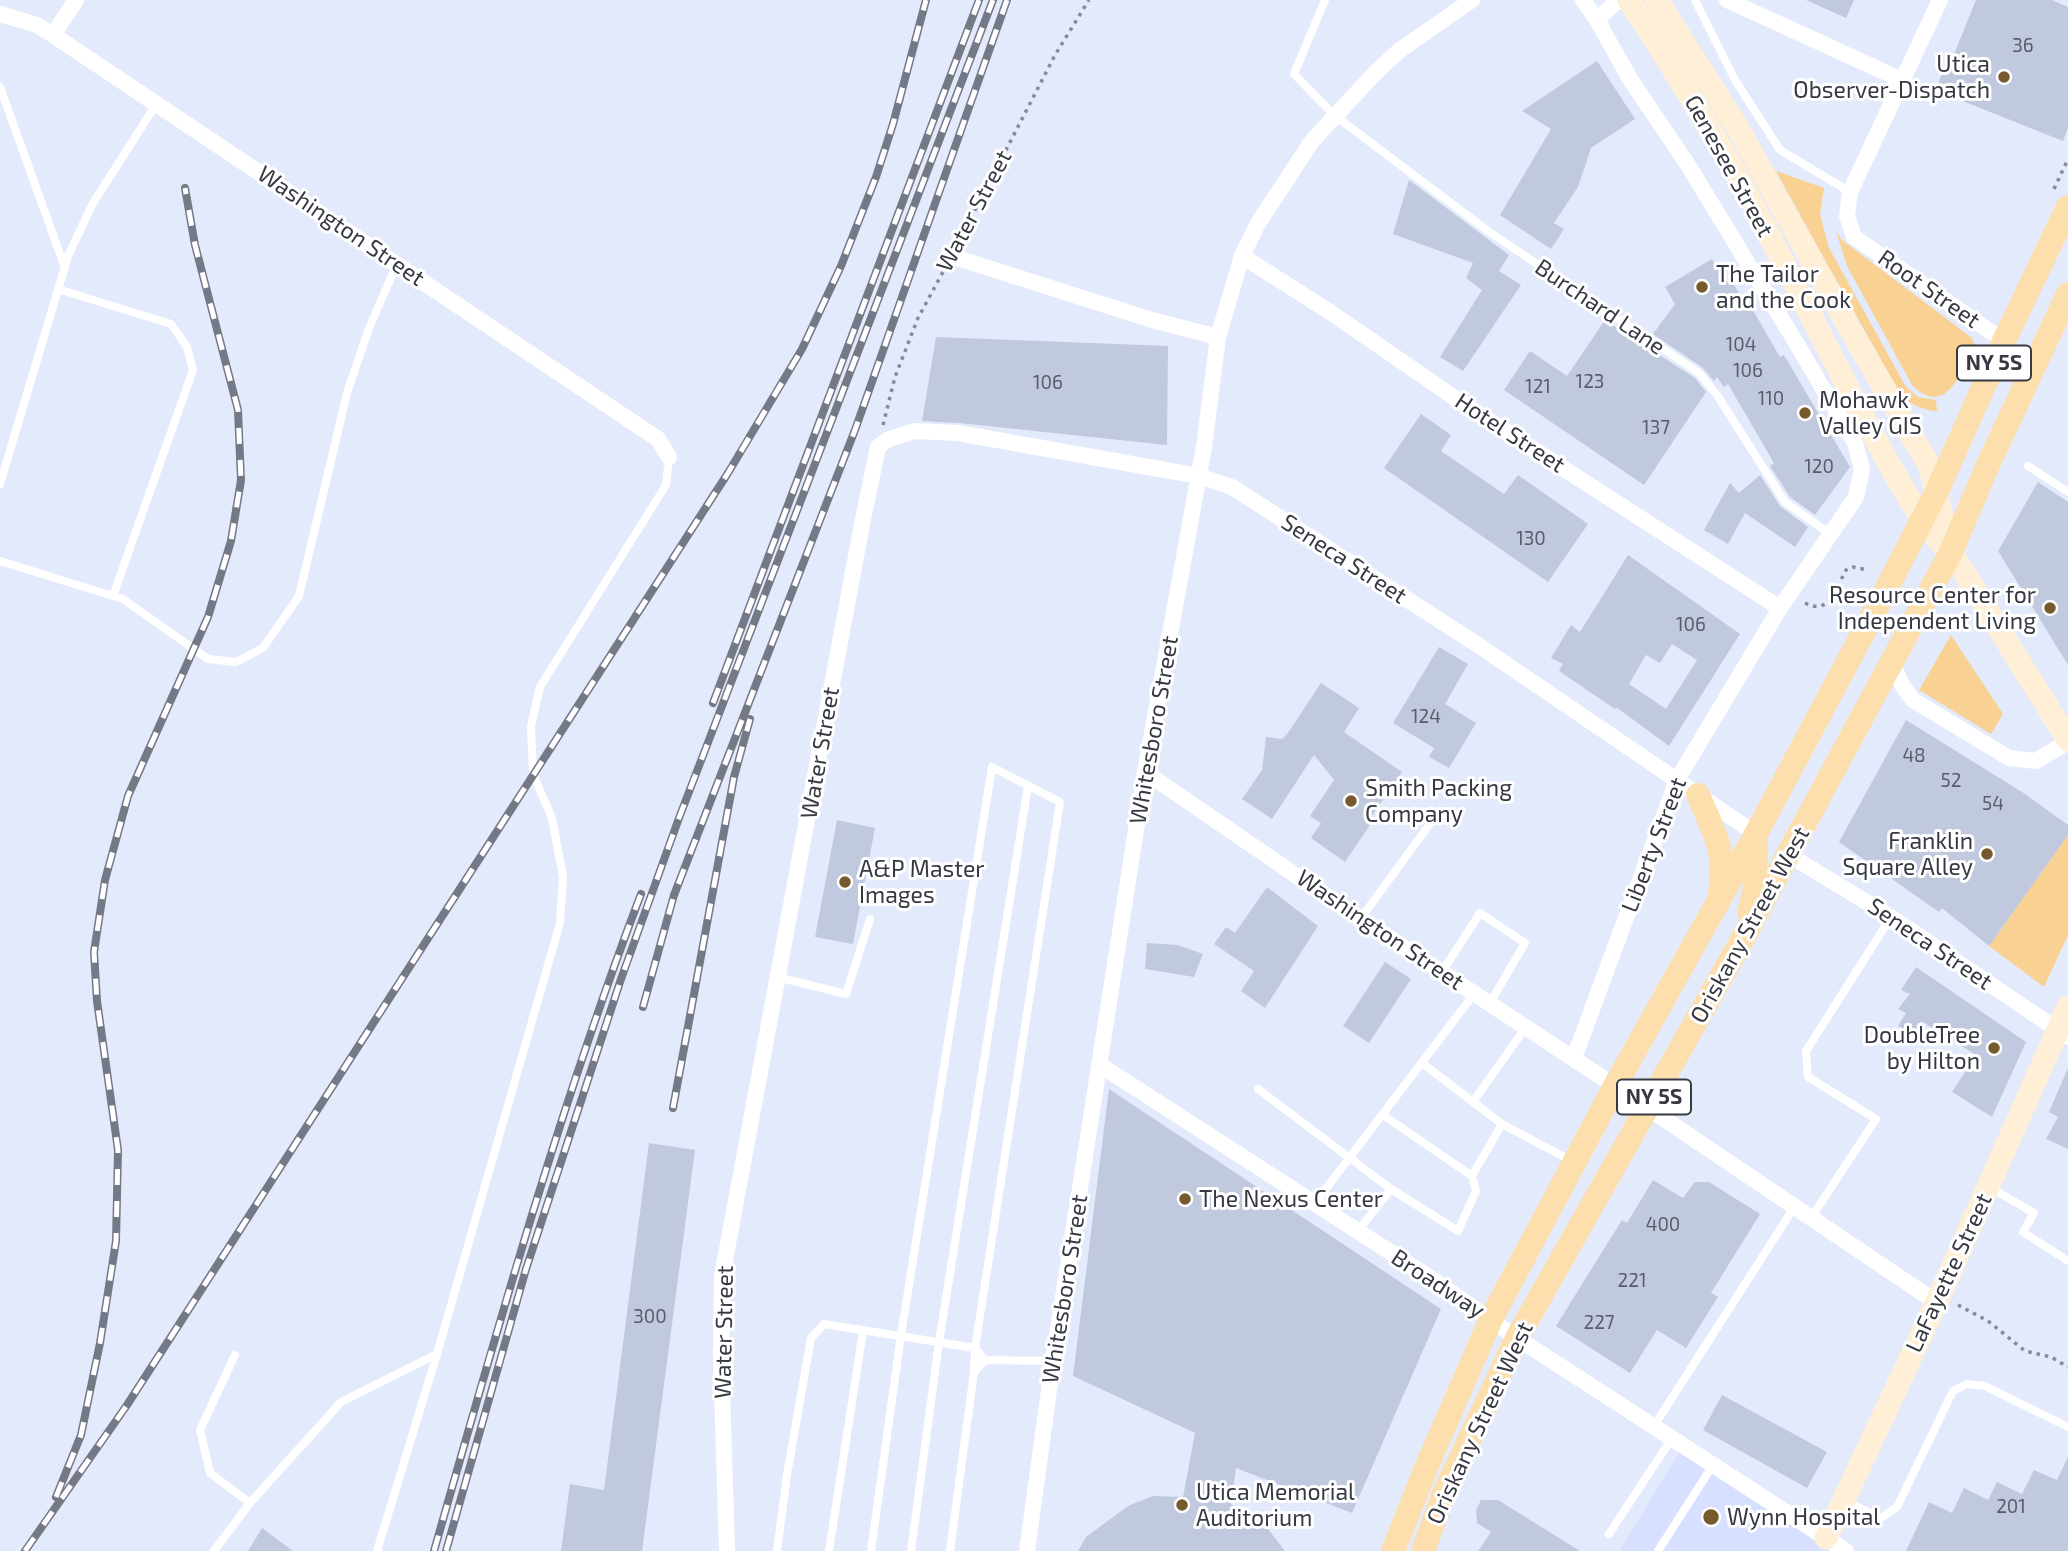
<!DOCTYPE html>
<style>
body{margin:0}
canvas{display:block;background:#e3eafc}
</style>
<canvas width="2068" height="1551"></canvas>
<script>
const context = document.querySelector('canvas').getContext('2d');
context.lineJoin = 'round';
function fillPath(path, color) { context.fillStyle = color; context.fill(path, 'evenodd'); }
function stroke(path, color, width, dash) { context.strokeStyle = color; context.lineWidth = width; context.lineCap = dash ? 'butt' : 'round'; context.setLineDash(dash || []); context.stroke(path); }
function drawText(font, color, halo, rows, align = 'center') {
  context.font = font + ' "Exo 2",sans-serif'; context.lineWidth = 6; context.setLineDash([]); context.textBaseline = 'middle'; context.strokeStyle = halo; context.fillStyle = color; for (const [text, x, y, turn = 0] of rows) {
    context.save(); context.translate(x, y); context.rotate((+turn || 0) * Math.PI / 180); context.textAlign = isNaN(turn) ? turn : align; if (halo) context.strokeText(text, 0, 0); context.fillText(text, 0, 0); context.restore();
  }
}
const built = new Path2D(`
 M1681 1450 1834 1551H1619Z`);
const green = new Path2D(`
 M1776 171 1824 188 1820 214 1829 248 1906 387 1918 397 1936 400 1937 411C1922 410 1908 404 1899 392 1858 318 1816 245 1776 171Z
 M1836 231 1842 240 1972 338 1975 345C1963 369 1946 420 1912 385L1847 266Z
 M1951 635 2003 714 1991 734 1919 690Z
 M2068 835V935L2044 987 1989 946Z`);
const building = new Path2D(`
 M1806 0H1854L1846 18Z
 M1976 0H2052L2068 7V128L2063 141 1935 90 1947 63 1950 64Z
 M1597 61 1635 119 1591 148 1578 187 1554 223 1564 229 1551 249 1500 215 1551 129 1522 111Z
 M1409 180 1509 255 1499 271 1521 285 1463 371 1440 357 1482 290 1466 278 1473 263 1393 234Z
 M1712 259 1726 283 1731 280 1744 301 1747 300 1780 357 1784 355 1850 467 1815 515 1790 497 1770 466 1774 463 1728 384 1724 387 1717 377 1714 381 1703 368 1653 334 1675 304 1665 287Z
 M1605 320 1695 378 1706 392 1644 485 1504 390 1530 351 1567 376Z
 M936 337 1168 346 1167 445 959 423 922 421Z
 M1421 414 1451 435 1441 451 1504 494 1518 475 1588 524 1548 582 1384 468Z
 M1760 475 1780 506 1808 527 1795 547 1745 513 1728 544 1704 530 1730 483 1739 493Z
 M2038 482 2068 502V665L1998 551Z
 M1628 555 1740 634 1669 746 1616 707 1615 709 1559 671 1563 664 1551 658 1571 625 1580 632ZM1672 644 1697 660 1666 709 1629 684 1646 655 1660 663Z
 M1439 647 1468 664 1445 704 1476 723 1449 768 1429 757 1434 748 1393 723Z
 M1321 683 1359 708 1344 732 1402 772 1367 823 1370 825 1345 862 1311 838 1321 823 1310 816 1334 780 1314 755 1272 819 1242 799 1262 770 1266 737 1282 739 1288 733Z
 M1906 720 2022 792 2068 825V835L1989 946 1942 908 1939 912 1839 842Z
 M837 820 875 828 853 944 815 937Z
 M1267 887 1318 926 1265 1008 1241 991 1254 971 1214 944 1226 927 1235 933Z
 M1147 943 1178 945 1203 954 1194 977 1145 969Z
 M1385 962 1411 979 1369 1043 1343 1026Z
 M1916 967 2026 1042 1992 1117 1952 1092 1976 1055 1921 1021 1913 1034 1898 1026 1906 1013 1898 1009 1910 994 1901 990Z
 M2068 1068V1149L2046 1139 2058 1117 2049 1112Z
 M1109 1089 1441 1309 1352 1513 1236 1468 1231 1504 1268 1529 1285 1551H1078L1086 1537 1128 1506 1153 1496 1183 1497 1195 1433 1073 1376Z
 M649 1143 695 1150 642 1551H561L570 1484 604 1490Z
 M1653 1180 1683 1198 1695 1182H1709L1760 1214 1711 1293 1718 1297 1686 1348 1657 1330 1630 1373 1556 1326 1622 1220 1627 1223Z
 M1722 1395 1827 1452 1807 1488 1703 1430Z
 M2068 1457V1551H1906L1929 1502 1952 1513 1964 1488 1988 1500 1997 1482 2022 1494 2034 1470 2057 1480Z
 M1481 1500H1498L1580 1551H1478L1491 1532 1477 1523 1476 1510Z
 M262 1528 293 1551H248Z`);
const path = new Path2D(`
 M2054 189 2068 159
 M959 241 1055 55 1089 0
 M883 425 895 377 918 318 944 270
 M1805 603C1830 616 1836 588 1846 570L1853 567 1868 570
 M1958 1305 1988 1321 2025 1351 2051 1357 2068 1367`);
const lane = new Path2D(`
 M1325 0 1294 74 1334 115 1488 231 1699 373 1717 395 1785 502 1830 534
 M1695 0 1735 80 1780 150 1850 192
 M0 87 65 268
 M58 289 171 324 187 347 193 370 113 596
 M2028 466 2068 492
 M0 484 68 256 93 203 157 103
 M0 561 123 599 208 659 236 662 263 648 299 596 347 393 369 328 397 264
 M1361 918 1432 821
 M1442 972 1480 913 1525 943 1490 1003
 M777 977 846 994 870 919
 M1422 1063 1502 1124
 M1258 1089 1391 1189
 M1473 1102 1526 1027
 M1472 1176 1502 1124 1570 1160
 M1991 1188 2034 1213 2023 1232 2068 1261
 M1315 1203 1474 994
 M1811 1218 1876 1119 1808 1077 1806 1051 1891 917
 M1357 1232 1391 1189 1458 1231 1476 1191 1472 1176 1383 1115
 M235 1355 200 1430 210 1473 250 1503
 M1654 1426 1795 1206
 M1846 1502 1881 1518 1897 1507 1953 1391 1967 1384 1985 1386 2068 1427
 M1609 1534 1672 1438
 M214 1551 250 1503 341 1402 437 1354
 M377 1551 437 1354 560 923 563 877 552 818 533 774 531 726 540 687 666 485 669 457
 M777 1551 787 1475 811 1338 824 1324 975 1348 985 1360
 M829 1551 863 1331
 M871 1551 901 1335 992 767 1060 802 975 1348 974 1372
 M911 1551 939 1342 1028 786
 M950 1551 974 1372 985 1360 1053 1361
 M1658 1551 1713 1465`);
const street = new Path2D(`
 M1727 0 1902 80
 M1940 0 1850 192 1847 216 1854 237 2004 341
 M0 14 37 25 53 35 658 439 669 457
 M1597 20 1618 0
 M53 35 76 0
 M951 256 1152 320 1218 337
 M1242 256 1330 312 1468 407 1780 608
 M1891 661 1902 685 1913 700 2009 758 2036 761 2068 742
 M1145 772 1329 898 1615 1086
 M1789 855 1891 917 2068 1037
 M1574 1058 1677 780 1780 608 1856 497 1862 469 1855 443 1795 341 1688 165 1630 79 1597 20 1583 0
 M1100 1065 1432 1279 1517 1338 1846 1551
 M1648 1108 1936 1302
 M727 1551 721 1358 722 1276 862 524 878 447 887 440 914 431 958 433 1199 476 1232 487 1475 643 1756 834
 M1027 1551 1053 1361 1145 772 1204 447 1218 337 1242 256 1257 225 1312 141 1376 72 1400 50 1472 0`);
const secondary = new Path2D(`
 M1629 0C1665 55 1699 110 1732 167 1797 282 1851 403 1920 517 1931 534 1948 548 1960 566L2068 740
 M1657 0 1739 130 1852 333 1929 465 1950 549
 M1826 1538 1940 1295 2068 1007`);
const primary = new Path2D(`
 M1698 795C1713 830 1728 855 1720 894
 M1749 913 1755 887 1756 835
 M1393 1551 1426 1468 1491 1319 1615 1086 1756 834 1887 588 1937 491 2004 341 2068 207
 M1423 1551 1444 1493 1517 1338 1742 940 1951 552 1987 467 2068 294`);
const rail = new Path2D(`
 M713 703 979 0
 M643 1007 674 895 855 430 1007 0
 M673 1108 734 777 750 719
 M56 1497 81 1435 100 1343 116 1241 118 1150 97 1001 94 952 105 880 128 796 208 617 231 541 241 480 238 410 195 245 185 188
 M25 1551 127 1405 728 473 802 349 841 266 876 177 893 124 926 0
 M434 1551C497 1330 559 1109 641 894
 M446 1551 526 1269 621 979 679 818 993 0`);
const markers = [
 [2004,77,7,"#765a2d"],
 [1702,287,7,"#765a2d"],
 [1805,413,7,"#765a2d"],
 [2050,608,7,"#765a2d"],
 [1351,801,7,"#765a2d"],
 [1987,854,7,"#765a2d"],
 [845,882,7,"#765a2d"],
 [1994,1048,7,"#765a2d"],
 [1185,1199,7,"#765a2d"],
 [1182,1505,7,"#765a2d"],
 [1711,1517,9,"#765a2d"]
];
const numberNames = [
 ["36",2023,46],
 ["104",1741,345],
 ["106",1748,371],
 ["123",1590,382],
 ["106",1048,383],
 ["121",1538,387],
 ["110",1771,399],
 ["137",1656,428],
 ["120",1819,467],
 ["130",1531,539],
 ["106",1691,625],
 ["124",1426,717],
 ["48",1914,756],
 ["52",1951,781],
 ["54",1993,804],
 ["400",1663,1225],
 ["221",1632,1281],
 ["300",650,1317],
 ["227",1599,1323],
 ["201",2011,1507]
];
const shields = [
 [1994,363,74],
 [1654,1097,74]
];
const shieldNames = [
 ["NY 5S",1994,363],
 ["NY 5S",1654,1097]
];
const poiNames = [
 ["Utica",1990,64,"right"],
 ["Observer-Dispatch",1990,90,"right"],
 ["The Tailor",1716,274],
 ["and the Cook",1716,300],
 ["Mohawk",1819,400],
 ["Valley GIS",1819,426],
 ["Resource Center for",2036,595,"right"],
 ["Independent Living",2036,621,"right"],
 ["Smith Packing",1365,788],
 ["Company",1365,814],
 ["Franklin",1973,841,"right"],
 ["Square Alley",1973,867,"right"],
 ["A&P Master",859,869],
 ["Images",859,895],
 ["DoubleTree",1980,1035,"right"],
 ["by Hilton",1980,1061,"right"],
 ["The Nexus Center",1199,1199],
 ["Utica Memorial",1196,1492],
 ["Auditorium",1196,1518],
 ["Wynn Hospital",1727,1517]
];
const streetNames = [
 ["Genesee Street",1729,166,61],
 ["Water Street",974,211,-62],
 ["Washington Street",341,226,34],
 ["Root Street",1929,289,35],
 ["Burchard Lane",1600,307,34],
 ["Hotel Street",1510,433,33],
 ["Seneca Street",1344,559,33],
 ["Whitesboro Street",1154,730,-80],
 ["Water Street",820,753,-80],
 ["Liberty Street",1654,845,-69],
 ["Oriskany Street West",1750,925,-61],
 ["Washington Street",1380,930,34],
 ["Seneca Street",1930,944,34],
 ["LaFayette Street",1949,1273,-65],
 ["Broadway",1438,1284,33],
 ["Whitesboro Street",1065,1289,-81],
 ["Water Street",724,1332,-89],
 ["Oriskany Street West",1480,1423,-65]
];
fillPath(built, '#d7e1ff');
fillPath(green, '#f9d192');
fillPath(building, '#c1c9df');
stroke(path, '#878b99', 3.5, [3.5, 5]);
stroke(lane, '#fff', 8);
stroke(street, '#fff', 16);
stroke(secondary, '#feefd6', 23);
stroke(primary, '#fddfad', 24);
stroke(rail, '#757986', 8);
stroke(rail, '#fff', 5, [16]);
for (const [x, y, r, color] of markers) { const dot = new Path2D(); dot.arc(x, y, r, 0, 2 * Math.PI); context.fillStyle = color; context.fill(dot); stroke(dot, '#fff', 2.5); }
drawText('19px', '#595d69', null, numberNames);
for (const [x, y, w] of shields) { const box = new Path2D(); box.roundRect(x - w / 2, y - 17.5, w, 35, 5); context.fillStyle = '#fff'; context.fill(box); stroke(box, '#363942', 2); }
drawText('bold 21px', '#363942', null, shieldNames);
drawText('23px', '#363942', '#fff', poiNames, 'left');
drawText('23px', '#363942', '#fff', streetNames);
</script>
